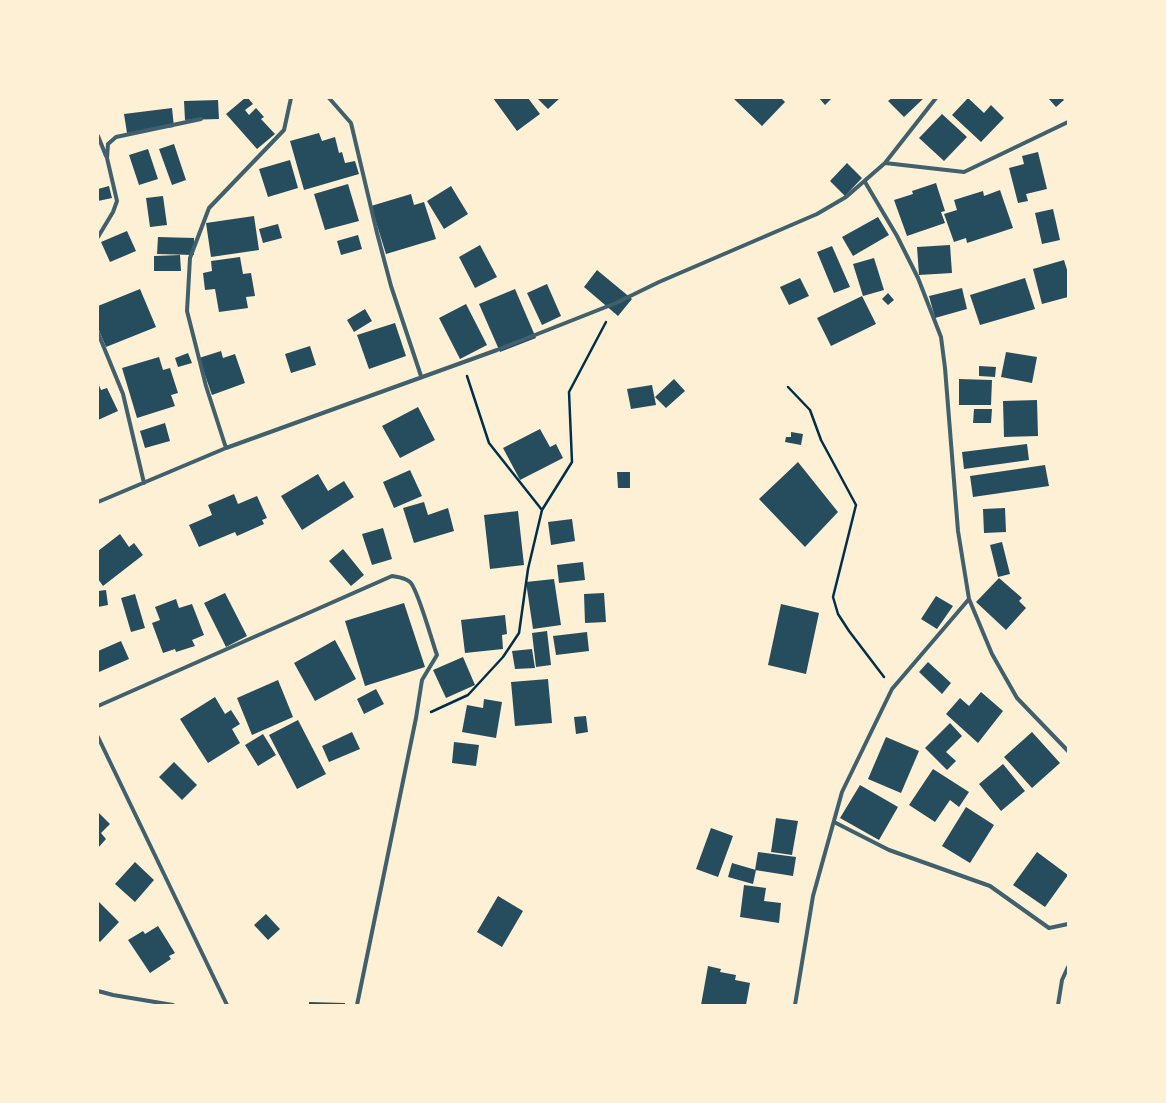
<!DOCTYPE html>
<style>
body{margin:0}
#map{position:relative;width:1166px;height:1103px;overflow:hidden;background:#fdf0d5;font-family:"Nunito Sans",sans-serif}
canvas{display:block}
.frame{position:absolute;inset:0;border:99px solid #fdf0d5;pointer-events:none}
</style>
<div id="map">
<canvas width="1166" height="1103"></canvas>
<div class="frame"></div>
</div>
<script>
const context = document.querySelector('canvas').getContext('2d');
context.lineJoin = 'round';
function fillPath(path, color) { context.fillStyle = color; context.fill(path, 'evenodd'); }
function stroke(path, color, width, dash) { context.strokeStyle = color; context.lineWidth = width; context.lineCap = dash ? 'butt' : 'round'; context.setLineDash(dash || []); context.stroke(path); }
const building = new Path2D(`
 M245 98H248L253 104 245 110 249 115 256 108 264 117 261 119 275 134 257 149 226 114Z
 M493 98H528L540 114 517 131Z
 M537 98H560L548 109Z
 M735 98H781L785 102 762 126 734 99Z
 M819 98H832L825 105Z
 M892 98H924L904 117 888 101Z
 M968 98 984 113 991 105 1004 118 981 142 952 115Z
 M1048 98H1062L1064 100 1056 107Z
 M218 100 219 119 185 120 184 101Z
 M172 108 174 127 127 133 124 114Z
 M942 114 967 137 944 161 919 138Z
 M319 133 322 141 335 137 339 153 342 152 345 163 355 161 359 174 304 190 290 141Z
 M174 144 186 180 172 185 159 149Z
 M148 149 158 179 139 185 129 155Z
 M1038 152 1047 189 1026 194 1028 201 1018 203 1009 168 1024 164 1022 156Z
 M290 160 298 188 268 197 259 169Z
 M847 163 862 178 845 196 830 181Z
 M936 183 945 211 941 212 945 223 907 236 894 200 913 194 912 191Z
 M348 184 359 221 325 230 314 194Z
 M109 186 112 198 98 201V189Z
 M451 186 468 214 444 229 427 201Z
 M1000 190 1013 228 967 243 966 238 954 242 944 214 957 210 954 200 983 191 984 196Z
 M411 194 414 205 424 202 436 239 386 254 371 206Z
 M163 196 167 225 150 227 146 198Z
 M1053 209 1060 240 1042 244 1035 213Z
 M254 216 259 250 211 257 206 223Z
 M878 217 889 235 853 256 842 237Z
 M278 224 282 238 263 243 259 229Z
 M127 231 136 251 110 262 101 242Z
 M358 235 362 249 341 255 337 241Z
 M158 237 194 238V255L157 254Z
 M480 245 497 277 475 288 459 257Z
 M950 245 952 273 919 275 917 247Z
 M832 246 850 287 834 293 817 252Z
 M180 255 181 271H154V256Z
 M240 257 243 274 251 273 255 296 246 297 248 308 219 312 215 289 205 290 203 273 212 271 211 261Z
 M874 258 884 290 863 296 853 264Z
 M1064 260 1068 273V297L1042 304 1033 269Z
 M597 270 632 299 618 316 584 287Z
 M800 278 809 296 789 305 780 287Z
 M1025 278 1035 309 980 325 970 295Z
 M547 284 561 316 542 325 527 293Z
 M962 288 967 309 935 318 929 296Z
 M140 289 156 327 106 347 98 328V306Z
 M515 289 536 338 500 352 479 304Z
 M888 293 894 300 888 305 882 299Z
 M862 296 876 324 831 346 817 318Z
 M466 304 487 345 460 359 439 318Z
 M365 309 372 321 354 332 347 320Z
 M395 323 406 356 369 369 357 335Z
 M310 346 316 365 291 373 285 354Z
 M221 351 223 358 235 354 245 383 212 395 199 358Z
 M1006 352 1037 357 1032 383 1001 377Z
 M188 353 192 363 178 367 175 358Z
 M159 357 163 370 170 368 178 393 171 395 175 406 137 418 122 368Z
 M979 366 996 367 995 377 979 376Z
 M674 379 685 391 666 408 655 397Z
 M959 379 992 380 991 405H959Z
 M98 383 101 390 107 388 118 411 98 420Z
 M652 385 656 405 631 409 627 389Z
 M1037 400 1038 436 1004 437 1003 401Z
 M418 407 435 440 400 458 382 426Z
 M974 409H992L991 423H973Z
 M165 423 170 441 145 448 140 431Z
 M540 429 550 447 556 444 563 458 520 480 503 448Z
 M791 432 803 434 801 445 785 442 786 437H791Z
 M1027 444 1029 460 964 469 962 452Z
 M798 462 838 512 805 547 759 499Z
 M1045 465 1049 486 973 497 970 476Z
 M410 470 422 496 394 508 383 482Z
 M617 472H630V488H618Z
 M318 474 328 491 344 481 354 497 302 530 281 496Z
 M234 494 238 504 257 496 267 518 262 520 264 524 237 536 235 532 199 547 189 525 212 515 208 505Z
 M424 502 428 515 448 508 454 531 414 543 403 508Z
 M1005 508 1006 532 984 533 983 509Z
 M518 511 524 565 490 569 484 515Z
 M572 519 575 541 551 545 548 522Z
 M383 528 392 559 372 565 362 534Z
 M120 534 129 547 134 543 143 555 103 586 98 579V551Z
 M1002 542 1010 574 998 577 990 545Z
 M343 549 364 575 351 586 329 561Z
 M583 562 585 580 559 583 557 565Z
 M999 578 1022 598 1019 601 1026 608 1006 630 976 602Z
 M554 579 561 625 533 629 526 582Z
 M106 590 108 605 98 607V591Z
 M225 593 247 636 226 647 204 603Z
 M604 593 606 622 585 623 584 594Z
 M135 594 145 628 131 632 121 598Z
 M936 596 953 606 937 629 921 619Z
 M176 599 179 608 192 604 204 635 192 640 195 646 176 652 175 649 163 653 152 623 160 620 155 607Z
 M404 603 425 667 365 686 345 621Z
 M781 604 819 613 806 674 768 665Z
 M505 615 507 634 502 635 503 649 465 653 461 620Z
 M547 631 551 665 536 667 532 633Z
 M587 632 589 651 556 655 553 636Z
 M335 640 356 679 315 701 294 663Z
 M121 641 129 659 99 672 98 651Z
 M532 649 535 668 515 669 512 651Z
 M463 657 475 685 446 698 433 670Z
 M928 662 951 683 942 694 919 672Z
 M548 679 552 723 515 726 511 682Z
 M278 680 293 717 252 735 237 698Z
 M376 689 384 704 364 714 357 699Z
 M981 692 1003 711 978 743 946 714 960 698 969 706Z
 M215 697 225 714 231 710 240 724 232 729 240 743 208 763 180 719Z
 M484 699 502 702 496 738 462 732 467 705 483 708Z
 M586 716 588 732 576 734 574 717Z
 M298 720 326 774 297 789 269 735Z
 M950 723 962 736 946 752 956 761 947 770 925 748Z
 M352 732 360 749 329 762 322 746Z
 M1032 732 1060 763 1032 788 1004 757Z
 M263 734 276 755 258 766 245 745Z
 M886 737 919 751 901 793 868 779Z
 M454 742 479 745 476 766 452 763Z
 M174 762 197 785 182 800 159 777Z
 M1003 764 1025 791 1001 811 979 784Z
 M933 769 969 792 959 807 950 800 935 822 909 805Z
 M860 785 898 807 879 840 840 818Z
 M966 807 994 825 970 863 942 846Z
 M98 812 110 824 101 833 106 839 98 848Z
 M776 818 798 821 792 855 771 852Z
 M711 828 733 836 718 877 696 869Z
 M758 852 796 857 793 876 755 870Z
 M1037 852 1068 875 1045 907 1013 885Z
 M135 862 154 880 135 902 115 884Z
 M732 863 756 870 753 884 728 877Z
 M744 885 766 888 764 901 781 903 779 923 740 917Z
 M498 896 523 911 502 947 477 932Z
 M98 901 119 922 100 942 98 940Z
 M266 914 280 929 268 940 254 925Z
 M158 926 175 953 169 956 171 959 150 973 128 940 143 931 145 934Z
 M708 966 721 969 720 972 736 975 735 980 750 983 746 1005H701Z
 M309 1002 345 1003V1005H309Z`);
const path = new Path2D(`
 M788 387 810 410 821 440 856 505 833 597 838 614 849 631 884 677
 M542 510 572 462 569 392 606 322
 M431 712 468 695 503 657 519 633 528 569 542 510 489 443 467 376`);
const minor = new Path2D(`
 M329 98 351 123 377 233 391 286 421 376
 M98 136 106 156
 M885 163 964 172 1068 122
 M865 182 897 236 918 278 941 337 945 368 958 531 969 599 992 654 1017 698 1068 751
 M98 237 113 212 117 201 107 158 108 144 116 137 201 119
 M98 333 123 394 144 483
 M226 448 206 386 187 311 190 258 209 208 284 130 291 98
 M98 502 226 448 497 350 616 303 659 282 817 214 846 197 885 163 936 98
 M98 706 392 576C398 577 404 577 410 582 418 589 432 642 437 655L422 680 416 718 357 1005
 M98 737 227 1005
 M834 822 889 850 990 886 1049 928 1068 924
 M98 991 113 995 173 1005
 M795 1005 813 896 842 792 892 689 969 599
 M1058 1005 1062 980 1068 967`);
fillPath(building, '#264d5e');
stroke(path, '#003049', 2.5);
stroke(minor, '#3f606c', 4);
</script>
